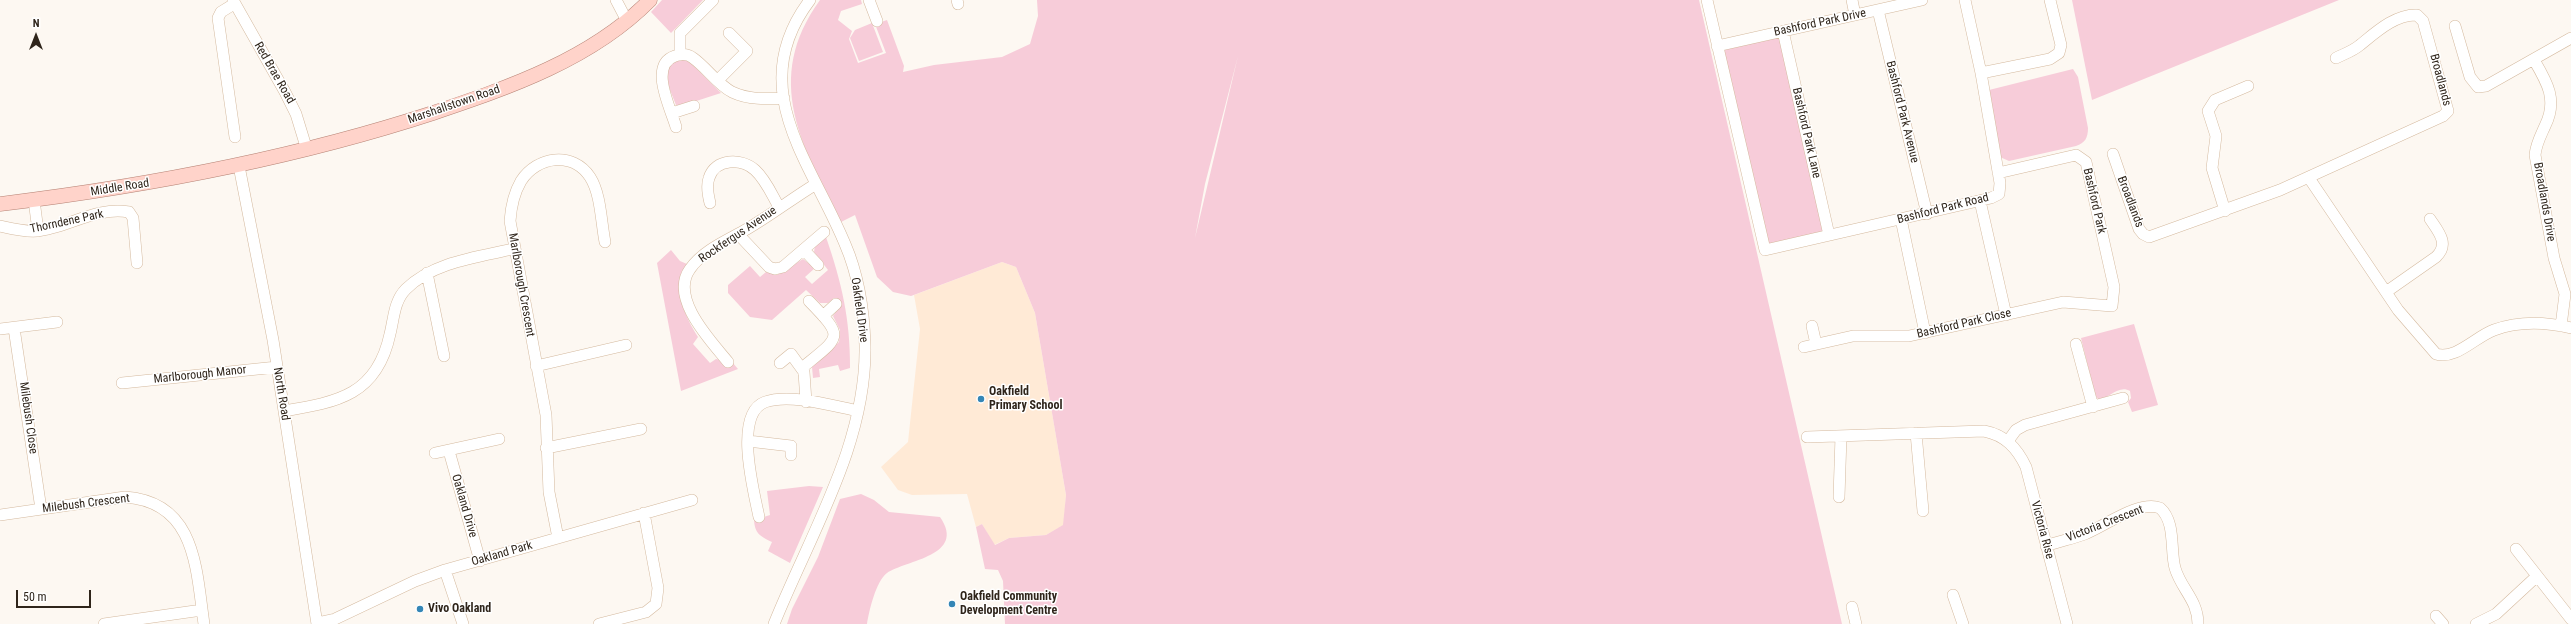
<!DOCTYPE html>
<style>
body{margin:0}
#map{position:relative;width:2571px;height:624px;overflow:hidden;background:#fdf8f2;font-family:"Roboto Condensed",sans-serif}
canvas{display:block}
.north{position:absolute;left:16px;top:16px;width:40px;height:40px;-webkit-text-stroke:3px #fff;paint-order:stroke;rotate:0deg;font-size:11px;font-weight:700;line-height:16px;text-align:center;color:#2f251b}
.north::after{content:'';display:block;margin:auto;width:14px;height:18px;background:#2f251b;clip-path:polygon(50% 0,100% 100%,50% 72%,0 100%)}
.scale{position:absolute;left:16px;top:590px;width:75px;height:18px;box-sizing:border-box;border:2px solid #2f251b;border-top:0;padding-left:5px;font-size:12px;line-height:14px;white-space:nowrap;color:#2f251b;-webkit-text-stroke:3px #fff;paint-order:stroke}
</style>
<div id="map">
<canvas width="2571" height="624"></canvas>
<div class="north">N</div>
<div class="scale">50 m</div>
</div>
<script>
const context = document.querySelector('canvas').getContext('2d');
context.lineJoin = 'round';
function fillPath(path, color) { context.fillStyle = color; context.fill(path, 'evenodd'); }
function stroke(path, color, width, dash) { context.strokeStyle = color; context.lineWidth = width; context.lineCap = dash ? 'butt' : 'round'; context.setLineDash(dash || []); context.stroke(path); }
function drawText(font, color, halo, rows, align = 'center') {
  context.font = font + ' "Roboto Condensed",sans-serif'; context.lineWidth = 3; context.setLineDash([]); context.textBaseline = 'middle'; context.strokeStyle = halo; context.fillStyle = color; for (const [text, x, y, turn = 0] of rows) {
    context.save(); context.translate(x, y); context.rotate((+turn || 0) * Math.PI / 180); context.textAlign = isNaN(turn) ? turn : align; if (halo) context.strokeText(text, 0, 0); context.fillText(text, 0, 0); context.restore();
  }
}
const built = new Path2D(`
 M1002 262 1016 267 1035 313 1066 495 1064 525 1046 535 1009 538 994 545 982 524 976 527 967 494 912 495 898 490 881 467 908 442 920 329 914 295Z`);
const green = new Path2D(`
 M662 0H703L671 33 651 12Z
 M820 0H861L862 4 841 11 838 20 852 31 849 39 858 63 886 53 875 24 887 20 904 66 903 72 934 65 1002 57 1030 44 1038 16 1037 0H1699L1842 624H1005L1003 581 998 570 985 569 976 527 982 524 995 545 1009 538 1046 535 1063 525 1066 495 1035 313 1016 267 1002 262 911 296 893 292 877 277 855 215 839 223C803 145 762 80 820 0ZM1238 56 1195 238 1205 184Z
 M2072 0H2339L2092 100Z
 M872 23 883 52 859 61 850 38 855 30Z
 M1783 31 1829 235 1765 250 1717 46Z
 M682 59 690 62 721 93 684 105H676L666 80 668 67 674 61Z
 M2073 69 2078 77 2088 128C2088 138 2085 143 2076 146L2009 161 2000 157 1989 90Z
 M826 237C842 284 850 318 850 368L840 371 838 365 819 369 820 377 813 378 812 367 839 342 840 330 833 316 841 305 834 298 828 303H820L806 290 772 320 750 317 728 293V285L750 266 760 277 766 272 777 275 803 259 815 268 805 277 812 284 828 270 814 252 815 245Z
 M671 250 680 261 687 264C674 291 683 313 698 337L693 344 710 363 716 359 732 362 738 369 681 391 657 263Z
 M2134 324 2158 405 2132 412 2128 402 2131 398 2130 391C2119 384 2109 399 2098 399L2095 395 2081 338Z
 M809 486 823 487 790 563 768 551 772 542C760 536 755 534 754 520L770 515 767 491Z
 M861 494 874 500 889 512 940 517C967 556 906 560 887 573 876 581 869 611 867 624H787L792 609 818 557 840 499Z`);
const minor = new Path2D(`
 M233 0 285 92 296 114 307 150
 M616 0 627 21
 M869 0 877 21
 M957 0 958 4
 M1707 0 1765 250 1991 198 1999 194 2000 183 1981 73 1965 0
 M1852 0 1855 15
 M234 4 221 12 218 18 235 137
 M1878 10 1927 214
 M2455 26 2470 77 2478 87 2486 86 2571 38
 M1783 31 1829 235
 M1717 46 1922 0
 M680 55V33L713 0
 M2534 60C2547 82 2558 100 2545 126 2541 135 2536 144 2535 155L2554 258 2565 294 2561 326
 M1981 73 2050 59 2059 53 2061 45 2050 0
 M718 80 747 51 729 33
 M672 113 694 106
 M676 127C671 109 648 65 675 56 681 54 688 54 693 58 707 68 717 84 732 92 749 100 766 99 784 98
 M2113 154 2139 229 2143 234 2149 237 2280 190 2443 116 2448 111 2423 21 2417 15C2395 14 2375 33 2360 45 2353 51 2344 54 2336 58
 M239 166 273 340 317 624
 M2309 178 2398 310 2436 354C2456 360 2475 337 2494 330 2519 321 2546 322 2571 328
 M34 200 38 231
 M1980 201 2006 315
 M710 203C708 195 706 186 709 178 715 158 742 158 755 170 766 180 772 195 779 207
 M2225 211 2212 168 2216 136 2208 111 2215 100 2248 86
 M1901 219 1925 333
 M0 226C13 229 24 232 37 231 67 228 97 206 129 212L133 218 137 263
 M738 234 769 267 775 269 783 267 824 232
 M804 250 818 265
 M427 273 444 356
 M2386 292 2436 257C2450 244 2438 231 2430 219
 M823 316 836 304
 M1812 326 1816 344
 M14 328 41 509
 M0 329 57 322
 M2076 344 2093 407
 M1804 347 1853 336H1909L2063 302 2112 306 2114 287 2086 162 2076 155 1998 173
 M728 362C711 341 669 298 690 269 703 250 728 240 747 229 771 215 793 198 816 184
 M780 363 791 354 804 372 806 402
 M536 366 626 345
 M803 367C841 336 845 338 809 301
 M122 383 277 367
 M284 411C338 402 377 395 390 334 394 318 394 301 406 289 433 262 478 257 513 249
 M1916 433 1923 511
 M1807 437 1984 431C2005 435 2017 448 2026 467L2067 624
 M748 441 791 446V455
 M2008 441 2016 430 2025 425 2123 398
 M546 448 641 429
 M449 451 480 561
 M435 453 499 439
 M1839 497 1841 436
 M0 515 125 497C196 502 196 568 204 624
 M759 517C754 492 733 414 765 402 790 393 833 406 858 411
 M558 538 549 492 546 415 510 221C511 207 514 193 521 181 537 156 573 151 590 177 601 194 601 222 605 242
 M2046 546C2059 541 2072 539 2085 534 2105 526 2139 500 2160 508 2176 522 2170 550 2175 568 2181 589 2198 600 2198 624
 M2516 549 2571 619
 M445 570 463 624
 M1953 595 1963 624
 M1852 607 1856 624
 M2436 616 2443 624
 M317 623 335 619 415 581 445 570 692 500
 M104 624 202 610
 M599 624 646 612 656 604 658 588 644 513
 M774 624C810 534 867 444 865 345 864 312 858 274 845 244 812 163 743 88 810 0
 M2476 624 2496 614 2536 577`);
const major = new Path2D(`
 M0 204C148 186 292 159 433 113 510 87 592 59 650 0`);
const markers = [
 [981,399,4,"#3486b6"],
 [952,604,4,"#3486b6"],
 [420,609,4,"#3486b6"]
];
const streetNames = [
 ["Bashford Park Drive",1820,23,-12],
 ["Red Brae Road",274,73,60],
 ["Broadlands",2440,80,75],
 ["Marshallstown Road",454,105,-19],
 ["Bashford Park Avenue",1902,112,76],
 ["Bashford Park Lane",1806,133,77],
 ["Middle Road",120,188,-9],
 ["Bashford Park",2094,201,77],
 ["Broadlands",2130,202,69],
 ["Broadlands Drive",2544,202,80],
 ["Bashford Park Road",1943,209,-14],
 ["Thorndene Park",67,222,-12],
 ["Rockfergus Avenue",738,235,-34],
 ["Marlborough Crescent",521,285,80],
 ["Oakfield Drive",859,310,82],
 ["Bashford Park Close",1964,324,-13],
 ["Marlborough Manor",200,375,-6],
 ["North Road",281,394,81],
 ["Milebush Close",28,418,82],
 ["Milebush Crescent",86,504,-7],
 ["Oakland Drive",464,506,74],
 ["Victoria Crescent",2105,524,-21],
 ["Victoria Rise",2042,530,75],
 ["Oakland Park",502,554,-16]
];
const poiNames = [
 ["Oakfield",989,392],
 ["Primary School",989,406],
 ["Oakfield Community",960,597],
 ["Development Centre",960,611],
 ["Vivo Oakland",428,609]
];
fillPath(built, '#ffead6');
fillPath(green, '#f7ccd9');
stroke(minor, '#d4b99e', 12);
stroke(major, '#b68375', 15);
stroke(minor, '#fff', 11);
stroke(major, '#ffd3ca', 14);
for (const [x, y, r, color] of markers) { const dot = new Path2D(); dot.arc(x, y, r, 0, 2 * Math.PI); context.fillStyle = color; context.fill(dot); stroke(dot, '#fff', 1.5); }
drawText('12px', '#2f251b', '#fff', streetNames);
drawText('bold 12px', '#2f251b', '#fff', poiNames, 'left');
</script>
